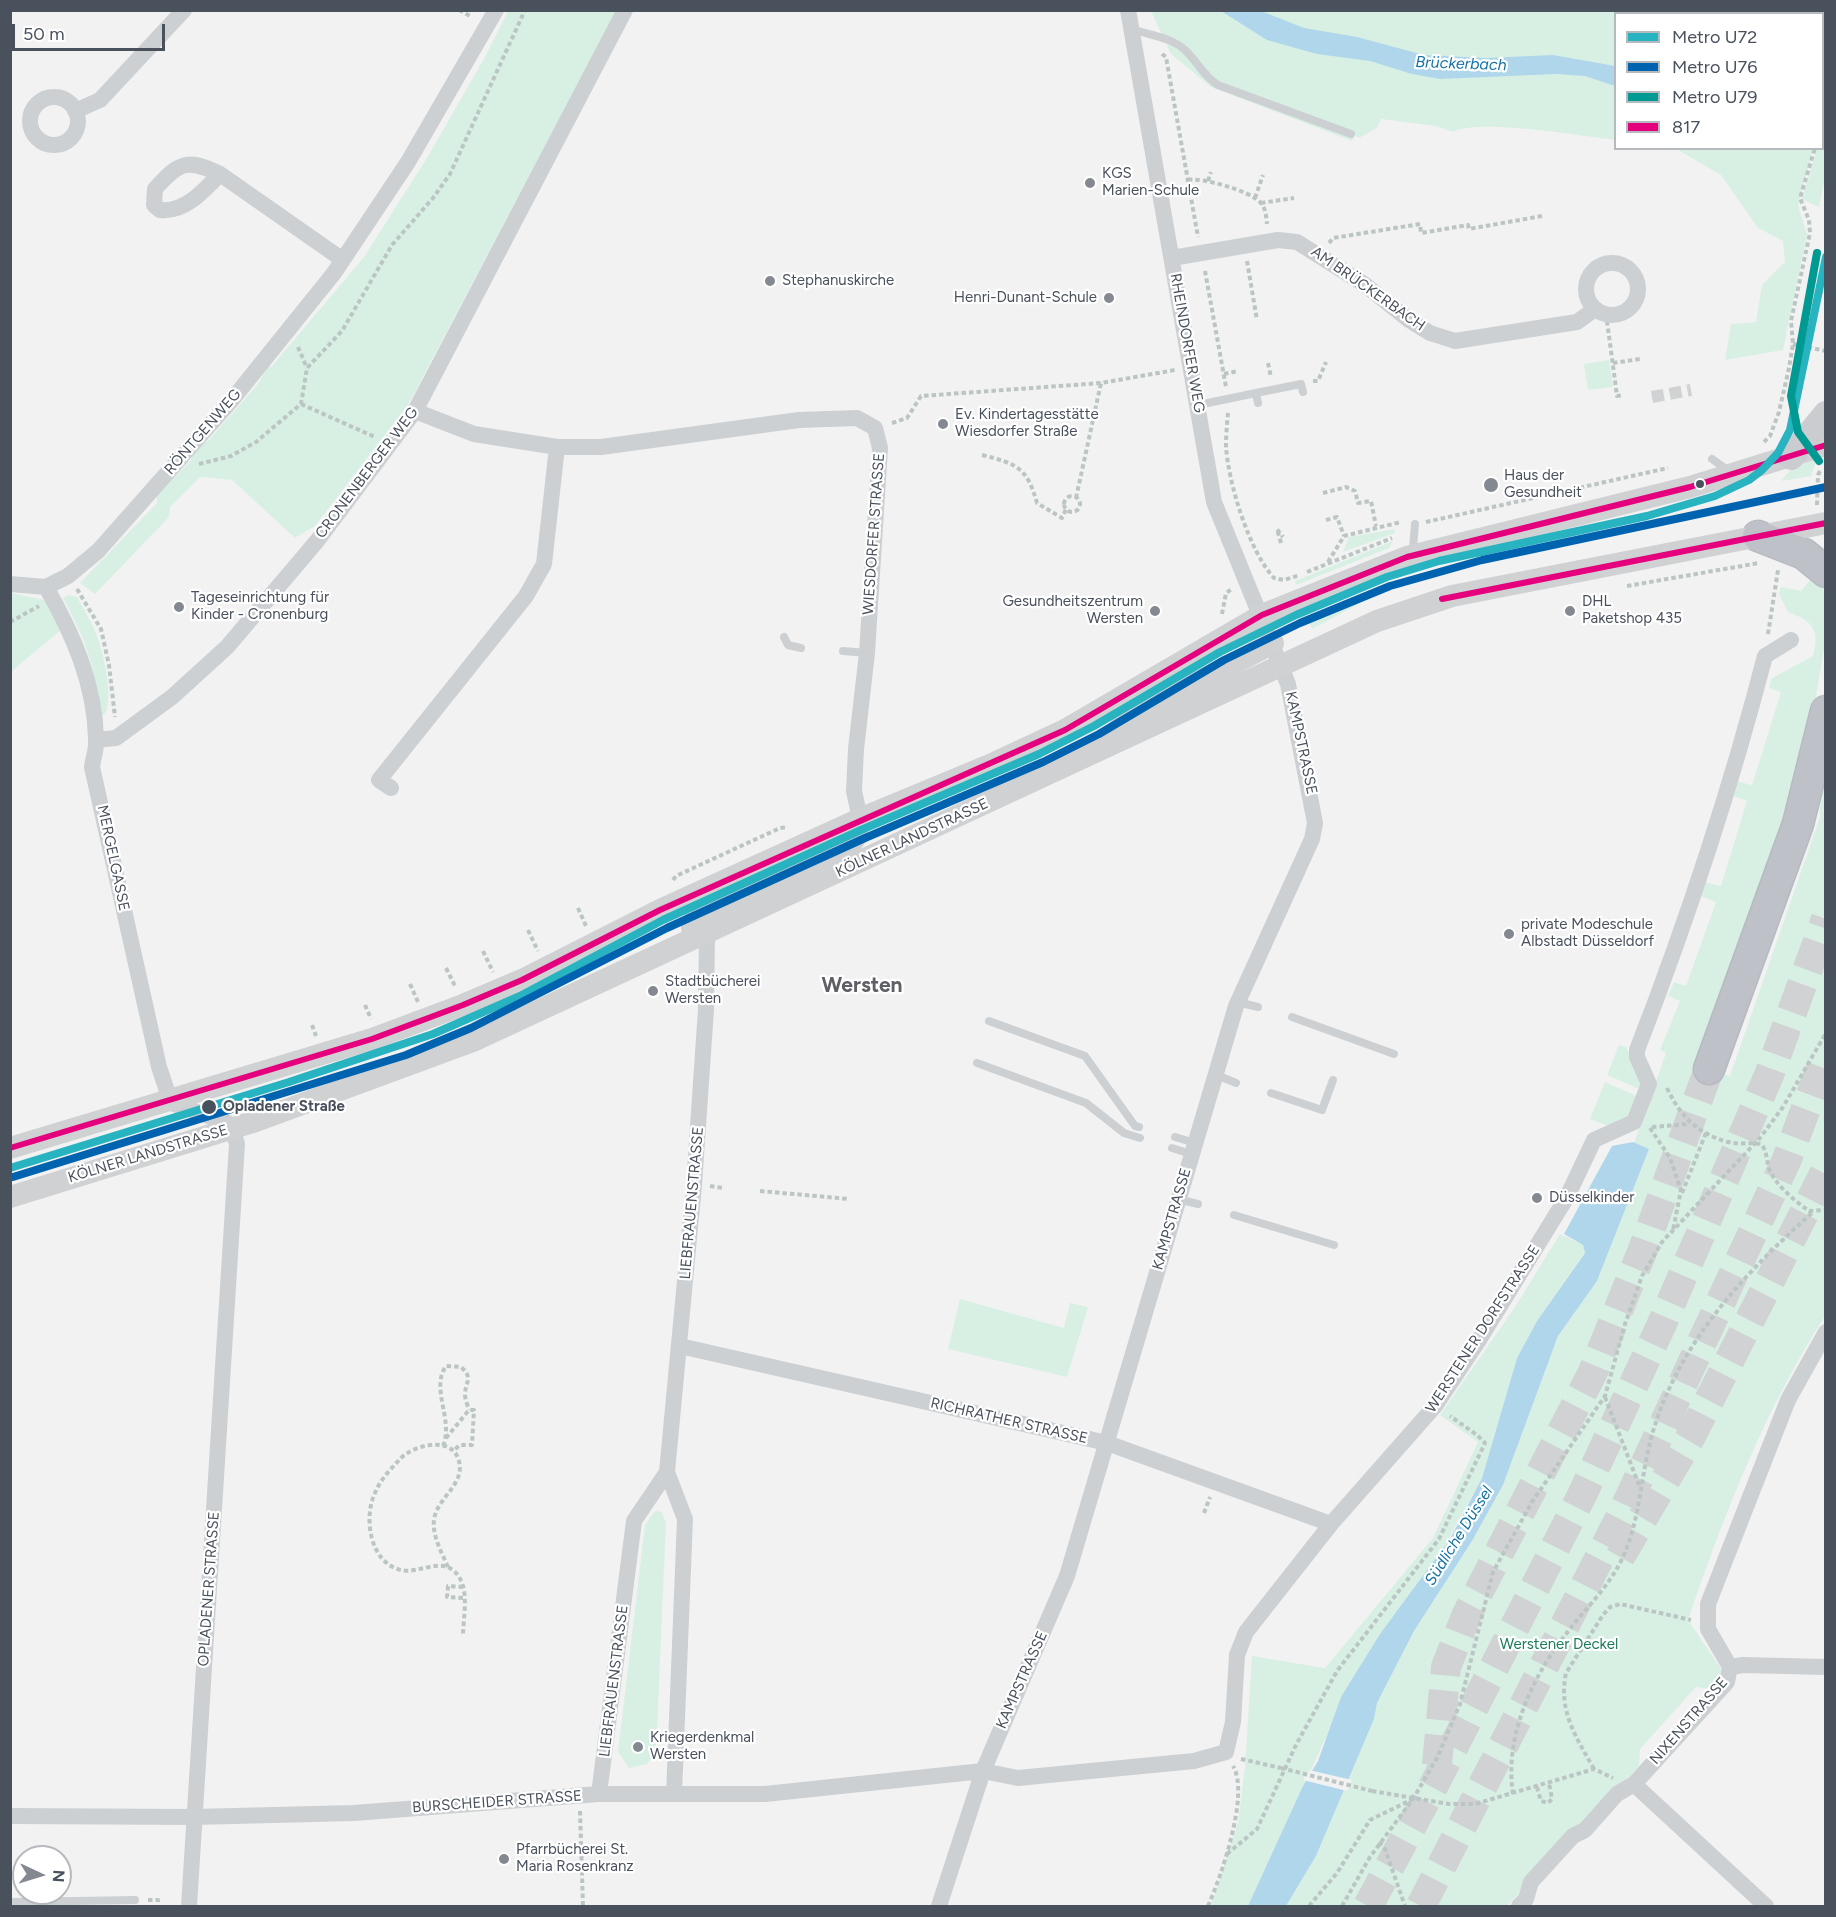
<!DOCTYPE html>
<meta charset="utf-8">
<style>
body{margin:0}
#map{position:relative;width:1836px;height:1917px;overflow:hidden;background:#f2f2f2;font-family:Figtree,sans-serif}
canvas{display:block}
.frame{position:absolute;inset:0;border:12px solid #49515d;pointer-events:none}
.legend{position:absolute;left:1614px;top:12px;width:210px;height:138px;box-sizing:border-box;background:#fff;border:2px solid #b6b9be;margin:0;padding:8px 10px;list-style:none;font-size:18px;color:#49515d}
.legend li{display:flex;align-items:center;gap:12px;height:30px}
.legend b{width:30px;border:2px solid #b6b9be}
.north{position:absolute;left:12px;top:1845px;width:60px;height:60px;box-sizing:border-box;background:#fff;border:2px solid #b6b9be;border-radius:50%;rotate:94deg;font-size:16px;font-weight:700;line-height:24px;text-align:center;color:#49515d}
.north::after{content:'';display:block;margin:auto;width:21px;height:27px;background:#848991;clip-path:polygon(50% 0,100% 100%,50% 72%,0 100%)}
.scale{position:absolute;left:12px;top:24px;width:153px;height:27px;box-sizing:border-box;border:3px solid #49515d;border-top:0;padding-left:8px;font-size:18px;line-height:21px;white-space:nowrap;color:#49515d;-webkit-text-stroke:4px #fff;paint-order:stroke}
</style>
<div id="map">
<canvas width="1836" height="1917"></canvas>
<div class="frame"></div>
<ul class="legend">
<li><b style="height:8px;background:#27b3c0"></b>Metro U72</li>
<li><b style="height:8px;background:#0063af"></b>Metro U76</li>
<li><b style="height:8px;background:#009a93"></b>Metro U79</li>
<li><b style="height:8px;background:#e5007d"></b>817</li>
</ul>
<div class="north">N</div>
<div class="scale">50 m</div>
</div>
<script>
const context = document.querySelector('canvas').getContext('2d');
context.lineJoin = 'round';
function fillPath(path, color) { context.fillStyle = color; context.fill(path, 'evenodd'); }
function stroke(path, color, width, dash) { context.strokeStyle = color; context.lineWidth = width; context.lineCap = dash ? 'butt' : 'round'; context.setLineDash(dash || []); context.stroke(path); }
function drawText(font, color, halo, rows, align = 'center') {
  context.font = font + ' Figtree,sans-serif'; context.lineWidth = 4.5; context.setLineDash([]); context.textBaseline = 'middle'; context.strokeStyle = halo; context.fillStyle = color; for (const [text, x, y, turn = 0] of rows) {
    context.save(); context.translate(x, y); context.rotate((+turn || 0) * Math.PI / 180); context.textAlign = isNaN(turn) ? turn : align; if (halo) context.strokeText(text, 0, 0); context.fillText(text, 0, 0); context.restore();
  }
}
const green = new Path2D(`
 M1677 10 1705 13 1616 14 1615 140C1582 136 1478 118 1453 132L1436 126 1381 119 1377 128 1359 138 1354 135 1352 141 1211 87 1171 54 1151 11Z
 M508 11H616L408 405 315 526 295 538 232 480 200 477 170 507 169 517 95 594 80 583 157 503V495L192 459V454L202 443 207 442 258 384 267 368 272 366 364 257 427 158 485 57Z
 M1825 116V176L1819 207 1802 199 1817 149 1822 148Z
 M1676 149H1813L1798 206 1807 234 1783 350 1725 360 1731 324 1756 322 1762 285 1785 262 1783 241 1758 228 1721 175Z
 M1609 360 1613 387 1588 390 1584 364Z
 M1817 459 1811 476 1781 481 1792 468Z
 M1395 529V533L1343 552 1349 537Z
 M1393 541 1389 548 1296 585 1295 581Z
 M1815 574 1825 593 1826 637 1807 750 1718 1072 1730 1076 1820 817 1818 785 1825 758V1316C1765 1409 1724 1515 1688 1620L1721 1669 1720 1680 1710 1689 1696 1687 1640 1749 1639 1766 1507 1906H1286L1316 1856 1374 1719 1377 1703 1414 1631 1472 1541 1503 1485 1558 1336 1597 1281 1649 1149 1634 1143 1666 1053 1660 1050 1680 1001 1668 996 1674 982 1686 986 1716 902 1700 896 1704 882 1721 886 1747 801 1731 795 1736 781 1752 785 1781 692 1769 688 1772 678 1813 656C1820 630 1813 621 1788 612L1779 594 1781 587 1801 591Z
 M1390 582 1394 585 1312 629 1306 617Z
 M11 593 45 600 62 629 11 672Z
 M69 595 77 597C84 610 92 622 97 636 103 651 115 702 104 715L100 714C94 699 96 682 92 667 86 642 75 621 63 598Z
 M1619 1045 1626 1047 1643 1081 1639 1089 1607 1075Z
 M1605 1082 1637 1096 1626 1119 1608 1126 1590 1119Z
 M1560 1234 1583 1245 1585 1252 1537 1321 1517 1358 1482 1478 1435 1563 1380 1634 1325 1739 1252 1901 1248 1906H1211L1238 1822 1245 1767 1252 1656 1325 1668 1433 1538 1478 1442 1440 1415 1515 1307Z
 M960 1299 1064 1328 1070 1303 1088 1307 1067 1377 948 1349Z
 M655 1511 662 1512 666 1523 656 1752 647 1764 629 1768 618 1752 645 1525Z`);
const water = new Path2D(`
 M1221 11H1261L1304 28 1357 37 1424 55 1486 58 1553 55 1615 66V86L1585 76 1556 74 1440 79 1412 74 1370 61 1317 54 1267 40Z
 M1633 1142 1649 1149 1597 1281 1558 1336 1503 1485 1472 1541 1414 1631 1377 1703 1374 1719 1316 1856 1286 1906H1248L1303 1786 1318 1761 1341 1697 1380 1634 1450 1539 1482 1478 1517 1358 1537 1321 1585 1253 1583 1245 1564 1234 1612 1146Z`);
const pier = new Path2D(`
 M1309 1770 1352 1780 1347 1791 1303 1780Z`);
const pedestrianTunnel = new Path2D(`
 M1652 397 1691 390`);
const motorwayTunnel = new Path2D(`
 M1620 1557 1690 1438 1826 1170
 M1437 1765 1446 1667 1466 1616 1592 1374 1642 1252 1709 1069
 M1368 1906 1435 1783 1582 1495 1661 1326 1769 1075 1826 919
 M1421 1906 1623 1512 1787 1159 1826 1055`);
const path = new Path2D(`
 M459 10 472 17
 M1822 18 1826 19
 M1162 54 1166 57 1198 237
 M1822 120 1826 93
 M1188 180C1201 177 1250 191 1260 202 1266 208 1266 216 1267 224
 M1208 181 1211 172
 M1255 198 1263 175
 M1261 203 1294 198
 M1329 243 1333 238 1420 224 1421 233 1468 225 1469 229 1542 216
 M1247 261 1257 320
 M1205 271 1226 387
 M1607 321 1617 396 1623 395
 M1793 344 1826 351
 M298 347 307 368
 M1268 363 1271 377
 M1613 363 1640 359
 M1224 374 1238 371
 M1313 381H1318L1326 362
 M301 404 375 437
 M1228 413C1227 423 1226 435 1226 446 1228 482 1249 551 1274 578L1284 580 1300 575
 M892 423 907 418 921 396 1101 383 1175 370
 M1764 442 1770 436 1779 412 1789 368 1793 344 1791 321 1810 233 1809 220 1800 198 1815 148
 M982 455C1018 464 1027 468 1037 503L1062 518 1066 509
 M199 464 231 456 256 442 301 404 307 368 342 331 392 245 433 198 450 174 525 10
 M1323 493 1346 487 1355 491 1358 503 1371 501 1376 526
 M1064 504a8 8 0 1 1 16 0a8 8 0 1 1-16 0Z
 M1076 498 1101 383
 M1817 505 1818 475 1821 469
 M1326 520 1337 517 1344 536
 M1426 522 1668 468
 M1281 543 1277 529 1283 537
 M1328 562 1344 536 1401 522
 M1307 572 1392 538
 M1627 586 1759 563
 M77 589 101 629 109 665 115 717
 M1222 614 1226 593 1232 589
 M10 622 39 606
 M1768 634 1778 570
 M673 880 676 876 780 828 788 827
 M578 908 586 926
 M528 930 538 951
 M483 951 493 972
 M446 968 456 988
 M410 984 418 1002
 M365 1005 371 1019
 M312 1025 316 1036
 M1667 1088C1680 1116 1698 1134 1728 1142 1739 1145 1750 1142 1761 1144 1768 1152 1766 1162 1770 1171 1777 1186 1795 1201 1809 1211L1826 1210
 M1652 1127 1689 1124
 M1650 1128 1670 1158 1681 1190 1673 1230
 M710 1186 723 1188
 M760 1191 849 1199
 M1682 1193 1706 1133
 M1605 1397 1639 1485
 M446 1438 469 1410H474L472 1445H460L454 1450
 M443 1446C454 1420 430 1389 446 1366L461 1367C474 1378 465 1382 465 1395 465 1400 468 1406 469 1410
 M1204 1513 1210 1497
 M448 1567C441 1551 430 1532 435 1515 441 1495 467 1482 458 1458 449 1435 411 1446 399 1460 390 1470 380 1480 375 1493 363 1518 370 1563 401 1570 418 1574 439 1558 454 1571 471 1586 463 1616 463 1636
 M463 1587 448 1586 447 1597 464 1598
 M1241 1759 1281 1768
 M1594 1769C1576 1737 1558 1711 1566 1673L1603 1615 1610 1607 1620 1604 1691 1620
 M1537 1787 1541 1801 1548 1803 1552 1799 1549 1783
 M1372 1791 1449 1804H1475L1594 1769 1613 1778
 M1513 1794C1504 1737 1532 1677 1566 1634 1584 1610 1607 1589 1621 1561 1642 1519 1640 1470 1655 1425 1683 1338 1746 1272 1813 1212
 M580 1811 583 1906
 M1379 1842 1385 1849 1405 1906
 M1227 1854 1257 1829 1296 1745 1337 1671 1439 1539 1485 1443 1477 1435 1450 1416
 M148 1900H158V1906
 M1208 1906C1221 1877 1250 1794 1233 1766
 M1309 1906 1337 1873 1370 1820 1413 1799
 M1342 1906 1370 1857 1413 1799 1437 1758 1460 1704 1493 1572 1532 1502 1605 1396 1625 1324 1642 1276 1662 1242 1760 1138 1783 1107 1826 1033`);
const service = new Path2D(`
 M1132 29C1149 35 1171 37 1185 50 1198 62 1203 76 1218 85L1351 134
 M1256 393 1301 384 1303 392
 M1198 405 1256 393 1258 403
 M1712 459 1729 471
 M1410 553 1413 548 1415 524
 M784 637 788 645 801 648
 M843 651 867 653
 M1237 1002 1258 1007
 M1292 1017 1394 1054
 M989 1021 1085 1056 1135 1126 1139 1127
 M977 1063 1086 1103 1124 1133 1140 1138
 M1214 1074 1236 1083
 M1271 1093 1322 1110 1333 1080
 M1175 1137 1195 1143
 M1172 1148 1191 1154
 M1178 1199 1198 1204
 M1234 1215 1334 1245
 M10 1902 135 1900`);
const minor = new Path2D(`
 M1742 10 1774 14
 M30 121a24 24 0 1 1 48 0a24 24 0 1 1-48 0Z
 M75 111 100 100 184 10
 M220 174C204 191 184 213 160 210L154 205 155 189C179 162 187 158 220 174L343 260
 M1172 258 1278 240 1297 242 1364 284 1409 320 1430 333 1455 341 1577 322 1595 309
 M1586 289a26 26 0 1 1 52 0a26 26 0 1 1-52 0Z
 M415 411 474 434 557 447H601L799 420 857 418 875 428 880 448 867 653 856 749 854 791 860 819
 M10 584 46 587 68 576 98 551 231 401 334 273 408 162 496 10
 M46 587C73 634 95 684 96 739 97 749 93 758 92 767L159 1067 171 1103 226 1122 232 1128 237 1144 189 1906
 M96 740 116 738 172 697 227 647 317 541 415 411 625 10
 M391 788 379 780 526 596 544 564 557 447
 M680 1346 1107 1443 1331 1524
 M1730 1667 1743 1665 1826 1667
 M1634 1784 1766 1906
 M599 1794 634 1521 667 1472
 M674 1794 685 1519 667 1472 694 1185 706 1009 707 934
 M10 1816 194 1817 354 1813 599 1794H765L983 1771 1018 1778 1194 1761 1226 1752 1233 1722 1237 1655 1246 1632 1331 1524 1435 1406 1479 1340 1567 1197 1594 1140 1634 1122 1649 1084 1637 1057V1050C1687 921 1730 791 1765 656L1791 640
 M939 1906 983 1771 1067 1576 1236 1006 1312 839 1315 823 1288 684 1214 502 1128 10
 M1519 1906 1526 1899 1531 1882 1573 1836 1585 1830 1617 1794 1634 1784 1727 1682 1730 1667 1708 1629V1604L1788 1400 1826 1332`);
const secondary = new Path2D(`
 M1108 742 1127 719 1273 643
 M707 934H698L692 928 695 918 700 915 836 854 854 840 860 819
 M10 1148 372 1039 463 1005 522 980 660 910 860 819 990 765 1065 730 1262 615 1407 557 1690 487 1826 445
 M10 1197 256 1121 473 1041 1377 621 1452 596 1826 523`);
const primary = new Path2D(`
 M1791 457 1826 414`);
const motorway = new Path2D(`
 M1758 536 1804 554 1826 572
 M1709 1069 1798 824 1826 711`);
const pathBridge = new Path2D(`
 M1281 1768 1372 1791`);
const bus1 = new Path2D(`
 M1442 599 1826 523
 M10 1148 372 1039 463 1005 522 980 660 910 1065 730 1262 615 1407 557 1690 487 1826 445`);
const metro1 = new Path2D(`
 M10 1168 289 1082 433 1034 520 996 663 920 861 830 1039 754 1094 726 1220 652 1296 615 1387 577 1439 561 1647 516 1715 496 1749 480 1762 470 1778 453 1790 430 1826 257`);
const metro2 = new Path2D(`
 M13 1177 406 1055 471 1028 667 928 865 838 1043 762 1099 734 1224 660 1300 623 1390 586 1482 560 1826 487`);
const metro3 = new Path2D(`
 M1817 253 1791 396 1798 432 1819 461`);
const markers = [
 [1090,183,6,"#848991"],
 [770,281,6,"#848991"],
 [1109,298,6,"#848991"],
 [943,424,6,"#848991"],
 [1700,484,5,"#49515d"],
 [1491,485,8,"#848991"],
 [179,607,6,"#848991"],
 [1155,611,6,"#848991"],
 [1570,611,6,"#848991"],
 [1509,934,6,"#848991"],
 [653,991,6,"#848991"],
 [209,1107,8,"#49515d"],
 [1537,1198,6,"#848991"],
 [638,1747,6,"#848991"],
 [504,1859,6,"#848991"]
];
const poiNames = [
 ["KGS",1102,174],
 ["Marien-Schule",1102,191],
 ["Stephanuskirche",782,281],
 ["Henri-Dunant-Schule",1097,298,"right"],
 ["Ev. Kindertagesstätte",955,415],
 ["Wiesdorfer Straße",955,432],
 ["Haus der",1504,476],
 ["Gesundheit",1504,493],
 ["Tageseinrichtung für",191,598],
 ["Kinder - Cronenburg",191,615],
 ["Gesundheitszentrum",1143,602,"right"],
 ["Wersten",1143,619,"right"],
 ["DHL",1582,602],
 ["Paketshop 435",1582,619],
 ["private Modeschule",1521,925],
 ["Albstadt Düsseldorf",1521,942],
 ["Stadtbücherei",665,982],
 ["Wersten",665,999],
 ["Düsselkinder",1549,1198],
 ["Kriegerdenkmal",650,1738],
 ["Wersten",650,1755],
 ["Pfarrbücherei St.",516,1850],
 ["Maria Rosenkranz",516,1867]
];
const streetNames = [
 ["AM BRÜCKERBACH",1368,289,35],
 ["RHEINDORFER WEG",1187,343,80],
 ["RÖNTGENWEG",203,432,-49],
 ["CRONENBERGER WEG",367,473,-53],
 ["WIESDORFER STRASSE",874,534,-86],
 ["KAMPSTRASSE",1301,743,78],
 ["KÖLNER LANDSTRASSE",912,838,-25],
 ["MERGELGASSE",113,858,78],
 ["KÖLNER LANDSTRASSE",148,1154,-17],
 ["LIEBFRAUENSTRASSE",692,1203,-85],
 ["KAMPSTRASSE",1172,1219,-74],
 ["WERSTENER DORFSTRASSE",1483,1329,-57],
 ["RICHRATHER STRASSE",1009,1421,13],
 ["OPLADENER STRASSE",209,1589,-86],
 ["KAMPSTRASSE",1022,1680,-66],
 ["LIEBFRAUENSTRASSE",614,1681,-83],
 ["NIXENSTRASSE",1689,1721,-49],
 ["BURSCHEIDER STRASSE",497,1802,-4]
];
const stopNames = [
 ["Opladener Straße",223,1107]
];
const parkNames = [
 ["Werstener Deckel",1559,1645]
];
const waterNames = [
 ["Brückerbach",1461,64,2],
 ["Südliche Düssel",1459,1536,-58]
];
const districtNames = [
 ["Wersten",862,986]
];
fillPath(green, '#d8f0e4');
fillPath(water, '#afd6eb');
fillPath(pier, '#f2f2f2');
stroke(pedestrianTunnel, '#d0d2d4', 12, [12, 6]);
stroke(motorwayTunnel, '#d0d2d4', 30, [30, 15]);
stroke(motorway, '#b7bac0', 33);
stroke(path, '#bbc6c4', 4, [4.5, 3]);
stroke(service, '#cdd0d3', 8);
stroke(minor, '#cdd0d3', 16);
stroke(secondary, '#cfd1d3', 22);
stroke(primary, '#caccd0', 26);
stroke(motorway, '#bec2c8', 30);
stroke(pathBridge, '#bbc6c4', 4, [4.5, 3]);
stroke(bus1, '#e5007d', 6);
stroke(metro1, '#27b3c0', 8);
stroke(metro2, '#0063af', 8);
stroke(metro3, '#009a93', 8);
for (const [x, y, r, color] of markers) { const dot = new Path2D(); dot.arc(x, y, r, 0, 2 * Math.PI); context.fillStyle = color; context.fill(dot); stroke(dot, '#fff', 2); }
drawText('15px', '#49515d', '#fff', poiNames, 'left');
drawText('15px', '#49515d', '#fff', streetNames);
drawText('bold 15px', '#49515d', '#fff', stopNames, 'left');
drawText('15px', '#1c7c5a', '#fff', parkNames);
drawText('italic 16px', '#1473a6', '#fff', waterNames);
drawText('bold 21px', '#5e6065', '#fff', districtNames);
</script>
